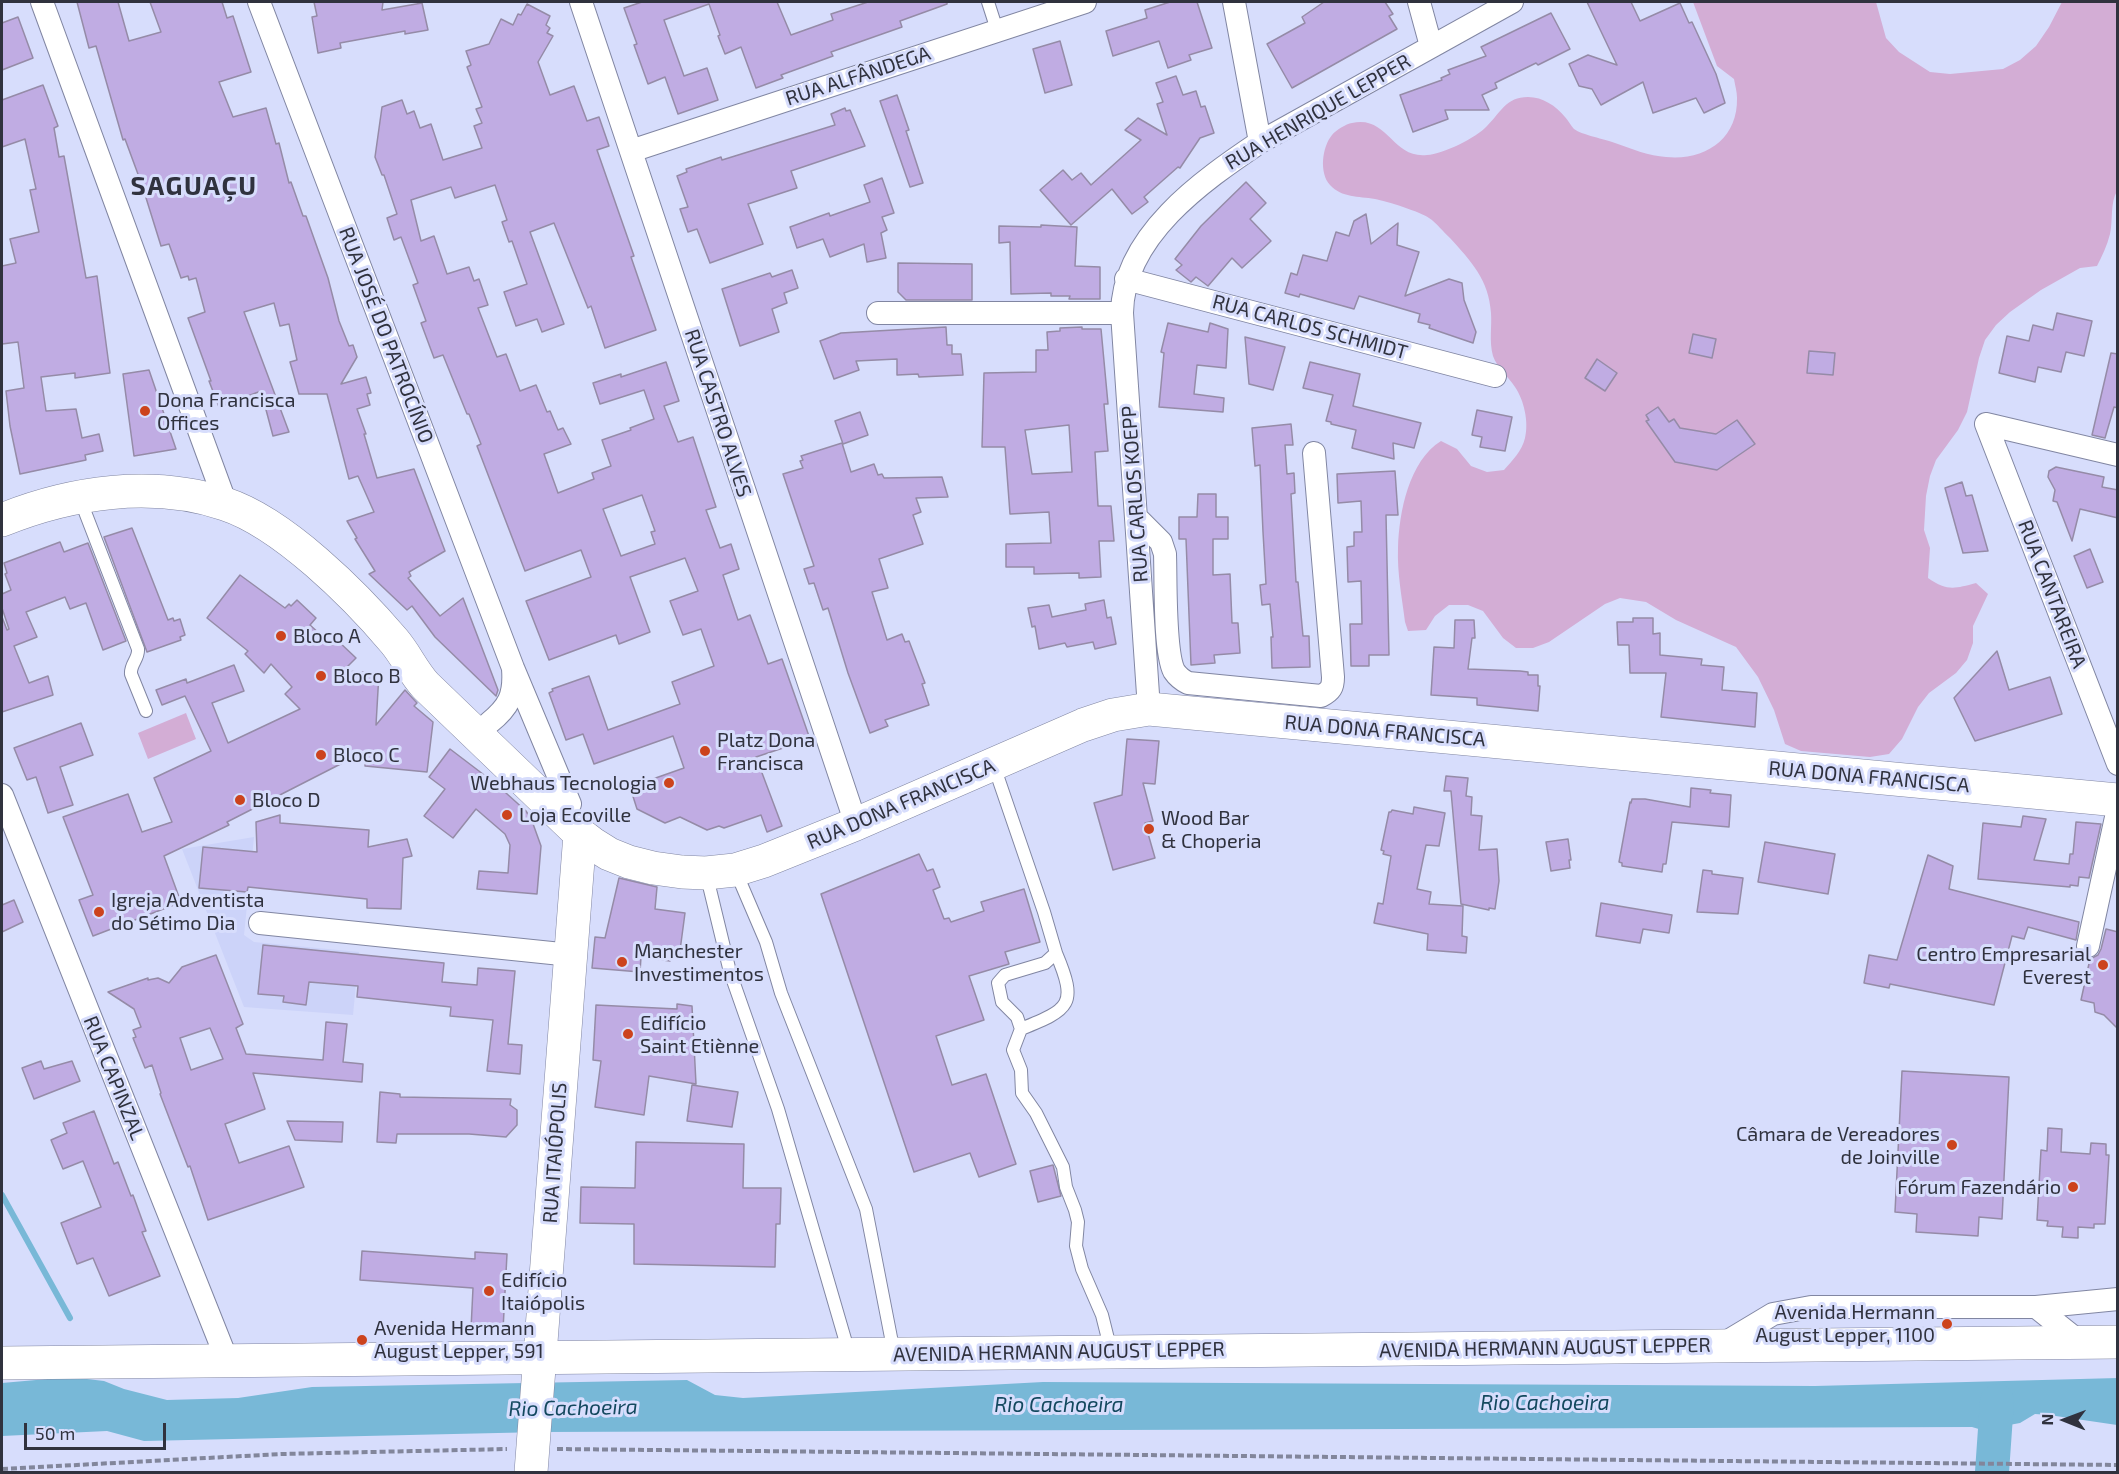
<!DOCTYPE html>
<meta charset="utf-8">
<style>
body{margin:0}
#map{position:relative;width:2119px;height:1474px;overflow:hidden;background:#d7ddfc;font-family:"Exo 2",sans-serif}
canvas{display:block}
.frame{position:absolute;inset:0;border:3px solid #30323e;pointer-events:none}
.north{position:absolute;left:2035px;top:1390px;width:60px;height:60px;-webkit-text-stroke:4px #d7ddfc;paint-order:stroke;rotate:271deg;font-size:16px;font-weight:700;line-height:24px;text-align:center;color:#30323e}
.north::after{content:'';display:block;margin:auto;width:21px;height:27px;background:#30323e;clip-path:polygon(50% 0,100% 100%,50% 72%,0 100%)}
.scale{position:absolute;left:24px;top:1423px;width:142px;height:27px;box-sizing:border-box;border:3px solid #30323e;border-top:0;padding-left:8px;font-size:18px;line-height:21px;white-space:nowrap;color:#30323e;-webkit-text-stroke:4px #d7ddfc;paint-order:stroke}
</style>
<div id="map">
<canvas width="2119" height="1474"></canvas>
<div class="frame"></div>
<div class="north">N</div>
<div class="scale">50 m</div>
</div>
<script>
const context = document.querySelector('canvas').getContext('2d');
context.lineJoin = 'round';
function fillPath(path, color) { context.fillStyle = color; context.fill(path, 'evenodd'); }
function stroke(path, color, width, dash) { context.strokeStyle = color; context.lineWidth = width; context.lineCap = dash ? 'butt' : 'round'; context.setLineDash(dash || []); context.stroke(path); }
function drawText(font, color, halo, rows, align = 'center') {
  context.font = font + ' "Exo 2",sans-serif'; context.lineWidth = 6; context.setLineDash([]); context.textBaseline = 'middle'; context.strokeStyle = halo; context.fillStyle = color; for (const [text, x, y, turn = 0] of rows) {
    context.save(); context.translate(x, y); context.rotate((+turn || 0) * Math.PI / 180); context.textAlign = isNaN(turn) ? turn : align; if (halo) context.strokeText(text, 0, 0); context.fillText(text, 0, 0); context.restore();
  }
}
const built = new Path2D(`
 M254 837 244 935 254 942 359 952 353 1015 244 1007 182 849Z`);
const green = new Path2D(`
 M1693 2H1876L1886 38 1899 52 1930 72 1950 74 2003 69 2020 60 2036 46 2049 27 2062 2H2117V191C2110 203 2113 220 2110 234 2107 246 2102 256 2097 266L2080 268 2041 290 2010 312 1996 325 1985 340 1979 358 1967 412 1958 430 1936 460 1930 476 1926 496 1924 530 1930 548 1928 578C1947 591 1954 589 1976 583L1988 594 1973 626V643L1967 660 1956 673 1929 693 1918 707 1902 739 1889 754 1870 757 1801 751 1785 744 1774 710 1758 677 1736 647 1676 620 1646 602 1620 598 1605 604 1549 642 1533 648H1516L1503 638 1483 611 1468 605H1449L1435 616 1426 630 1408 631 1405 622C1402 598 1397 573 1398 548 1399 512 1409 461 1441 441L1457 449 1471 466 1487 472 1504 470C1512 461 1522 451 1525 438 1529 422 1524 400 1515 387 1508 376 1497 368 1493 356 1489 341 1492 327 1491 313 1489 280 1471 261 1450 238 1443 232 1437 223 1429 218 1421 212 1386 201 1375 199 1358 196 1342 198 1330 185 1319 173 1322 147 1332 135 1336 130 1346 124 1352 123 1388 115 1392 159 1427 155 1443 154 1476 138 1487 126 1501 112 1506 97 1528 97 1543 97 1556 106 1565 117 1568 120 1571 126 1574 129 1582 135 1605 139 1615 143 1632 149 1649 156 1666 157 1705 161 1738 139 1737 98 1737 92 1735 85 1734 79L1717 66Z
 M186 713 196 739 148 759 138 733Z`);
const water = new Path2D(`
 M70 1377 104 1381 124 1389 167 1400 238 1398 312 1387 687 1380 715 1395 743 1398 1043 1382 1815 1386 2118 1378 2117 1425 2049 1415 2035 1414 2020 1423 1982 1430 1972 1427 542 1432 144 1441 107 1431 2 1436V1383Z`);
const stream = new Path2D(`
 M2 1195 70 1318`);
const river = new Path2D(`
 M1992 1472 1997 1401`);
const building = new Path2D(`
 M77 2H118L129 41 161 32 150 2H222L227 18 233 16 251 72 219 82 233 117 266 108 276 144 279 143 289 183 291 182 303 216H306L328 278 339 321 349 346 353 345 357 357 341 384 366 377 371 393 367 394 370 405 357 409 366 434H364L377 478 414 469 445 551 409 572 411 576 408 578 440 616 463 598 498 690 496 696 435 637 412 606 407 610 369 574 375 571 355 539 357 538 347 521 374 512 358 476 349 479 327 394H299L290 362 297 360 289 324 280 326 274 303 244 312 289 432 273 436 261 391 219 407 209 381H211L188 318 205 312 196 278 189 280 188 276 181 278 169 244 161 246 142 185 125 139 123 140 96 46 89 48Z
 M314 2H383L382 10 422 3 428 30 405 34V31L340 43 341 48 318 53 312 17 317 16Z
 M642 2H777L791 35 833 20 831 14 868 2H947V4L900 21 902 27 831 52 833 56 781 75 783 78 756 88 741 47 725 54 718 36 720 35 709 4 664 20 684 76 707 68 718 100 678 114 665 77 648 84 634 45 637 44 624 8Z
 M1170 2H1197L1212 48 1189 55 1191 60 1168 68 1159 41 1113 56 1106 31 1147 18 1145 10Z
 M1324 2H1385L1393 14 1389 16 1397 29 1292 88 1267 44 1305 23 1302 17Z
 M1587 2H1631L1640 21 1680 3 1689 23 1692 22 1716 74 1725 103 1704 113 1696 98 1653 113 1643 82 1601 105 1592 89 1579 86 1569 64 1588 55 1617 65Z
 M527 4 550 16 546 25 550 28 547 33 553 36 538 62 550 95 574 86 587 121 599 117 609 146 597 150 634 256 631 257 656 330 605 348 591 306 588 308 554 223 530 232 564 324 542 332 537 319 516 326 504 292 527 284 512 241 509 242 502 222 507 220 495 185 455 198 451 187 411 200 421 241 434 236 447 274 469 267 474 281 479 279 488 305 478 308 497 357 506 354 520 391 536 385 547 412 550 411 558 430 563 428 571 444 544 454 558 493 594 479 592 473 611 466 602 440 631 430 630 428 654 419 644 390 600 404 593 383 621 374V377L666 362 679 401 664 406 678 442 693 437 716 507 706 510 720 548 731 544 739 569 723 575 738 620 750 615 768 664 782 659 810 739 756 757 782 826 767 832 761 815 724 828 719 826 707 830 680 817 665 823 637 809 630 787 684 768 673 736 594 764 583 734 566 740 549 693 553 691 552 689 589 676 608 730 680 704 672 682 714 666 701 629 683 635 670 601 698 591 685 558 630 577 650 632 619 644 616 635 549 660 526 601 591 577 581 550 525 571 477 446 481 444 469 414H467L443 355 434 358 421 323 426 321 413 285 418 283 401 237 394 240 387 218 397 214 384 175H382L375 157 382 107 402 100 407 114 414 111 420 128 431 124 443 160 482 148 474 126 482 123 476 109 482 107 467 67 471 65 466 51 489 44 501 19 513 25 518 14 521 15ZM642 495 655 531 651 532 655 544 621 556 603 509Z
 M1551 13 1570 49 1538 65 1536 63 1495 83 1497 88 1482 95 1489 110H1445L1448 119 1413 132 1400 95 1442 80 1441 78 1450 74 1448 70 1486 56 1481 47Z
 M18 17 33 58 2 70V23Z
 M1060 41 1072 85 1045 93 1033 49Z
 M1176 76 1183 95 1196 91 1201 107 1205 106 1214 133 1200 138 1180 168 1178 167 1144 197 1148 202 1132 214 1112 189 1071 225 1040 190 1063 170 1072 180 1081 173 1091 185 1141 140 1125 130 1138 118 1167 135 1157 104 1163 102 1156 83Z
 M43 85 58 126 54 128 59 157 64 156 86 278 97 276 110 373 75 378V373L41 377 46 411 76 409 82 438 99 434 103 451 85 455 86 460 20 474 10 426 6 391 24 388 18 342 2 344V266L16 263 10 239 39 232 30 190 36 189 25 139 2 147V100Z
 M897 95 909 130 906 131 923 183 910 187 880 101Z
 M845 108 846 111 850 110 865 146 791 171 797 188 748 204 763 244 710 263 697 229 688 232 680 209 688 207 677 176 687 172 686 169 721 157 722 160 835 125 831 114Z
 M882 178 894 213 882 217 887 230 881 233 886 258 867 262 864 244 830 257 823 239 797 248 790 227 829 213 830 216 870 202 864 185Z
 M1246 182 1266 203 1250 219 1271 241 1242 268 1232 258 1208 286 1196 277 1191 282 1176 270 1182 265 1175 259 1201 226Z
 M1366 214 1371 244 1398 223 1397 245 1419 252 1405 296 1449 279 1462 283 1464 300 1476 332 1473 343 1429 328 1430 325 1418 322 1420 314 1359 296 1354 309 1300 294 1299 297 1285 293 1291 273 1297 275 1303 255 1327 261 1336 232 1349 236 1354 221Z
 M1041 225 1077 227 1075 266 1100 267V299H1069L1070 296H1051V293L1011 294 1010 242 999 243V226L1041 227Z
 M898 263 972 264V300H906L898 292Z
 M792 270 798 288 784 293 787 303 772 309 779 332 740 346 722 289 770 273 772 277Z
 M2057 313 2092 321 2084 356 2066 352 2061 372 2038 367 2035 382 1999 373 2007 336 2029 341 2033 325 2053 330Z
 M1168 323 1208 332 1210 323 1228 329 1226 368 1197 365 1194 394 1224 398 1223 412 1159 407 1164 353 1161 352Z
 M946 327 947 345H952V354H961L963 375 919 377 918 374 897 375V359L856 361 859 370 834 379 820 341 841 333Z
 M1082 327V329H1101L1108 404H1104L1108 451 1095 452 1098 506H1111L1114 541H1099L1101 577 1079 578V573L1034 574V567H1006V544L1051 543 1049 512 1010 514 1005 447H982L984 373 1036 372V350H1048L1047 332 1060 331V328ZM1069 425 1072 472 1032 474 1025 430Z
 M1693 334 1716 339 1712 358 1689 353Z
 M1245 337 1285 347 1273 390 1249 384Z
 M1809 351 1835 353 1833 375 1807 373Z
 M2111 353 2118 354V408L2114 407 2105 438 2092 435Z
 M1597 359 1617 373 1605 391 1585 378Z
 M1310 362 1360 374 1353 406 1421 423 1414 448 1393 443 1394 459 1352 448 1356 430 1331 424V422L1326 421 1333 395 1303 388Z
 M149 370 176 449 134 456 123 374Z
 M1658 407 1669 422 1674 419 1680 428 1716 434 1737 420 1755 444 1717 470 1675 462 1646 421 1649 420 1646 415Z
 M1477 410 1512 417 1505 451 1480 447 1482 437 1472 435Z
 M860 412 868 435 843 444 835 421Z
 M1291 424 1293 445H1285L1287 474 1294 473 1295 493 1291 494 1296 582H1298L1303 636H1309L1310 667 1272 668 1271 637H1273L1270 604 1262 605 1260 585 1266 584 1263 532 1260 465 1255 466 1252 428Z
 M842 443 851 472 874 464 878 475 882 474 884 478 942 477 948 497 916 498 921 512 913 515 923 544 879 559 888 588 872 592 887 640 902 634 905 642 909 641 925 683 922 684 929 705 885 720 888 726 870 733 848 673 828 608 823 610 814 583 809 584 804 569 814 566 783 474 803 468 800 461 803 460 801 456Z
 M2056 467 2104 477 2102 487 2118 490V518L2080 509 2072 541 2057 502 2053 501 2055 490 2048 477 2049 471Z
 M1395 471 1398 515H1386L1389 655H1369V666H1351L1350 624H1362L1361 581 1348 582 1347 547 1354 546V532H1362L1361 501 1338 503 1337 474Z
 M1962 482 1966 496 1972 495 1988 551 1963 553 1945 488Z
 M1198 494H1216V517H1228V539H1213V575L1230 574 1232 623H1238L1240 653 1214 655 1215 663 1191 665 1186 539H1179V517H1197Z
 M132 528 168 620 173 618 174 621 180 619 185 635 180 637 181 640 147 652 104 537Z
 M60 542 64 552 88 543 126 641 103 650 86 603 70 609 65 597 26 612 37 637 14 646 29 683 48 676 53 695 2 712V617L7 630 9 629 2 608V594L11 590 5 574 7 573 4 563Z
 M2090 549 2103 582 2087 588 2074 556Z
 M240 575 285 608 289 604 291 606 297 600 316 618 310 625 332 645 337 640 356 658 343 671 379 673 376 725 405 690 417 703 414 706 433 722 427 772 365 766 366 751 227 822 229 825 164 856 179 897V903L93 936 79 900 93 895 63 817 128 794 142 832 172 822 154 778 211 751 185 696 162 705 156 690 186 679 187 683 234 665 244 691 212 703 228 743 300 709 285 694 292 687 271 664 264 673 245 654 248 651 207 618Z
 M1104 600 1107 618 1111 617 1116 644 1095 649 1093 642 1067 647 1065 643 1039 649 1035 626 1032 627 1028 608 1049 605 1052 617 1086 610 1085 604Z
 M1633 618H1653V634L1660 633V655L1702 659 1701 665 1724 667 1722 690 1757 693 1755 727 1661 717 1666 673H1630L1629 645H1618L1617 622H1633Z
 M1455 620H1474L1475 638H1472L1468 669 1520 671 1528 672V675H1538V686H1540L1538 711 1477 705V698L1431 695 1434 647 1454 648Z
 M1997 651 2009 690 2050 677 2062 714 1975 741 1954 698Z
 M81 723 93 755 60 767 73 805 48 813 36 777 27 780 14 748Z
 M1127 739 1159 741 1155 784 1143 783 1153 821 1145 823 1155 858 1113 870 1094 803 1122 795Z
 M450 749 496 784 526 811 532 821 541 846 537 894 477 889 479 871 508 873 510 845 505 834 476 809 453 838 424 816 445 789 429 777Z
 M1446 776 1468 778 1466 796 1472 797 1471 815 1482 816 1479 850 1497 849 1499 881 1495 909 1489 908V910L1461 904 1451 791H1444Z
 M1691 788 1711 790 1710 793 1731 795 1729 827 1672 822 1666 864H1663L1662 872 1622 866V863L1619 862 1630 802 1631 803 1632 799H1645L1690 807Z
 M1414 807 1445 813 1439 846 1426 845 1417 889 1431 892 1429 904 1463 906 1462 936 1467 937 1466 953 1427 950 1428 934 1374 923 1378 903 1383 904 1391 856 1383 854 1384 851 1381 850 1389 812H1391L1392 810 1413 814Z
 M280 815V823L369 830 368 847 407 839 412 856 403 858 401 909 367 908V899L248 887 247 892 199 888 203 847 257 852 256 822Z
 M2023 816 2046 819 2034 860 2069 864 2070 854H2073L2076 822 2101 824 2089 878 2079 877 2078 886 2070 885V887L1978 879 1983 823 2021 827Z
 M1568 839 1571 860H1569L1570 868 1551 871 1546 842Z
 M1765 842 1835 854 1828 894 1758 882Z
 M919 854 927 871 933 869 940 887 933 890 944 919 949 918 951 922 984 911 981 902 1024 889 1040 942 1005 952 1009 964 969 976 984 1020 936 1036 952 1085 986 1074 1016 1164 979 1177 970 1153 914 1172 821 894Z
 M1928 855 1953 866 1949 889 2079 922 2076 940 2028 927 2024 939 2012 936 1994 1005 1890 984 1889 988 1864 983 1869 955 1897 960Z
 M1703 870 1712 871V874L1743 878 1738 914 1697 912Z
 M619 878 657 887 655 909 685 913 679 958 670 957V961L641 957 640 972 592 968 595 937 605 938Z
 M14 900 23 922 2 932V905Z
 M1601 903 1672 915 1669 933 1643 929 1640 943 1596 936Z
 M2106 929 2118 932V1029L2104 1015 2095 1012 2094 1003 2081 1000 2090 959 2098 955 2101 949Z
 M263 945 444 963 442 982 477 985 478 968 515 971 508 1044 522 1045 520 1074 487 1071 493 1020 450 1016 451 1007 357 997 358 986 309 982 306 1005 283 1002 284 996 258 994Z
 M216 955 243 1024 236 1028 246 1054 323 1060 326 1022 347 1024 343 1062 363 1064 362 1082 253 1073 265 1109 225 1124 239 1163 289 1146 304 1187 208 1220 190 1166 188 1167 160 1094 161 1093 152 1065 145 1068 133 1038 136 1037 133 1030 141 1027 134 1009 108 992 148 978V980L158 978 169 983 182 967ZM210 1028 223 1059 191 1070 180 1038Z
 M677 1004 692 1006 696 1084 649 1076 644 1115 595 1107 601 1061 593 1060 596 1005 677 1009Z
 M41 1061 44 1069 72 1061 80 1081 34 1099 22 1068Z
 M1902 1071 2009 1077 2002 1219 1979 1217 1978 1236 1916 1232 1917 1214 1895 1212Z
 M692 1085 738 1092 732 1127 687 1121Z
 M380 1092 400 1094V1097L511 1099 510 1105 517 1110V1125L506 1137 469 1134H397L396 1143 377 1142Z
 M94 1111 114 1164 118 1162 131 1196 133 1195 146 1231 142 1232 160 1276 109 1296 93 1258 77 1264 61 1223 101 1207 83 1161 63 1169 51 1140 67 1133 63 1123Z
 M287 1121 343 1122 342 1142 295 1140Z
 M2048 1128 2062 1129 2061 1152 2090 1154 2091 1143 2106 1144V1155H2109L2105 1224H2094V1228L2078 1227V1238L2062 1237 2063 1227 2047 1226 2048 1221 2037 1220 2041 1150 2047 1151Z
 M636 1142 744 1144 743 1188H781L780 1224H776L775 1267 634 1264V1224L580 1223 581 1187 635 1188Z
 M1053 1165 1061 1196 1038 1202 1030 1171Z
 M362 1251 475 1259V1252L507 1254 503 1330 471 1329 473 1288 360 1280Z`);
const path = new Path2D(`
 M557 1449 2118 1465
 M2 1469 281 1454 507 1449`);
const service = new Path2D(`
 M988 2 997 30
 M80 499 138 649C139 659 130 664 131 674L146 711
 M994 766 1044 912 1056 953 1045 963 1005 975 998 983 1002 1002 1017 1017 1021 1029 1013 1050 1021 1070 1022 1093 1036 1113 1063 1167 1066 1187 1075 1210 1078 1222 1076 1246 1082 1269 1102 1315 1111 1351
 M736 872 766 942 781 993 866 1209 894 1353
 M706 873 730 972 778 1109 849 1353
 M1021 1029C1070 1009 1078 1005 1056 953`);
const minor = new Path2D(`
 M42 2 226 504
 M259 2 513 668 570 804
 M581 2 856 824
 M1234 2 1260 142
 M1419 2 1431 46
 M631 151 1085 2
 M1126 279 1495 376
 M878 313H1122
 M1986 424 2118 764
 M1986 424 2118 455
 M1137 518 1161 542 1165 554C1166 580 1164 651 1174 671 1178 677 1182 680 1188 683L1321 696C1331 691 1333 687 1333 677L1314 453
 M1149 709 1122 313C1123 236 1202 181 1260 142L1512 2
 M489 723C509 707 515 695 513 669
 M2 795 227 1360
 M260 923 571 955
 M2088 946 2118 808
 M2036 1307 2081 1343
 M1723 1344 1773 1314 1811 1307H2036L2118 1299`);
const secondary = new Path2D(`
 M531 1472 580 834`);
const primary = new Path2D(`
 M2 520C71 492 152 480 225 504 283 523 355 595 394 641 406 655 413 672 426 686L580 834 593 844 609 854 629 862 653 868 682 872 706 873 735 870 764 861 856 824 1083 725 1113 715 1149 709 2118 800
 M2 1363 2118 1342`);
const markers = [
 [145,411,6,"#cc431d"],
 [281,636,6,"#cc431d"],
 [321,676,6,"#cc431d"],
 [705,751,6,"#cc431d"],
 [321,755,6,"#cc431d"],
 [669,783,6,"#cc431d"],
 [240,800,6,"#cc431d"],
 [507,815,6,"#cc431d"],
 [1149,829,6,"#cc431d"],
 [99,912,6,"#cc431d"],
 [622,962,6,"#cc431d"],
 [2103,965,6,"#cc431d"],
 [628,1034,6,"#cc431d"],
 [1952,1145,6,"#cc431d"],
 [2073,1187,6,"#cc431d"],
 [489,1291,6,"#cc431d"],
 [1947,1324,6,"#cc431d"],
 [362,1340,6,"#cc431d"]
];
const streetNames = [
 ["RUA ALFÂNDEGA",858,76,-18],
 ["RUA HENRIQUE LEPPER",1318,112,-30],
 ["RUA CARLOS SCHMIDT",1310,327,15],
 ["RUA JOSÉ DO PATROCÍNIO",386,335,69],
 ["RUA CASTRO ALVES",718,413,72],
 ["RUA CARLOS KOEPP",1135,494,-94],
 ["RUA CANTAREIRA",2052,594,69],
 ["RUA DONA FRANCISCA",1385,731,5],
 ["RUA DONA FRANCISCA",1869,777,5],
 ["RUA DONA FRANCISCA",901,804,-23],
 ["RUA CAPINZAL",114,1078,68],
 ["RUA ITAIÓPOLIS",555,1153,-86],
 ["AVENIDA HERMANN AUGUST LEPPER",1545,1348,-1],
 ["AVENIDA HERMANN AUGUST LEPPER",1059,1352,-1]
];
const poiNames = [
 ["Dona Francisca",157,400],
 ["Offices",157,423],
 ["Bloco A",293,636],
 ["Bloco B",333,676],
 ["Platz Dona",717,740],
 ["Francisca",717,763],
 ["Bloco C",333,755],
 ["Webhaus Tecnologia",657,783,"right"],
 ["Bloco D",252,800],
 ["Loja Ecoville",519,815],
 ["Wood Bar",1161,818],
 ["& Choperia",1161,841],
 ["Igreja Adventista",111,900],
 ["do Sétimo Dia",111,923],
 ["Manchester",634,951],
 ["Investimentos",634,974],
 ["Centro Empresarial",2091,954,"right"],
 ["Everest",2091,977,"right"],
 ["Edifício",640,1023],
 ["Saint Etiènne",640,1046],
 ["Câmara de Vereadores",1940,1134,"right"],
 ["de Joinville",1940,1157,"right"],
 ["Fórum Fazendário",2061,1187,"right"],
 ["Edifício",501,1280],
 ["Itaiópolis",501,1303],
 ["Avenida Hermann",1935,1312,"right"],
 ["August Lepper, 1100",1935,1335,"right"],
 ["Avenida Hermann",374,1328],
 ["August Lepper, 591",374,1351]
];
const waterNames = [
 ["Rio Cachoeira",1545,1403],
 ["Rio Cachoeira",1059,1405],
 ["Rio Cachoeira",573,1408,-1]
];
const districtNames = [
 ["SAGUAÇU",194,186]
];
fillPath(built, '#ccd3f9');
fillPath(green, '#d3add5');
fillPath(water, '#78b8d7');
stroke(stream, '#78b8d7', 6);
stroke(river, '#78b8d7', 34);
fillPath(building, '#c0ace3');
stroke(building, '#958ba7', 1.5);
stroke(service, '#8186a2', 14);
stroke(minor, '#8186a2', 24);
stroke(secondary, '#8186a2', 34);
stroke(primary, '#8186a2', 34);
stroke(path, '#82869b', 4, [6, 3]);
stroke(service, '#fff', 12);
stroke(minor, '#fff', 22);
stroke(secondary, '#fff', 33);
stroke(primary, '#fff', 33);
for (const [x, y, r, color] of markers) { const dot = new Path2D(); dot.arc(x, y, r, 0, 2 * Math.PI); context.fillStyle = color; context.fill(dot); stroke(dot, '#d7ddfc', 2); }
drawText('20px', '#30323e', '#d7ddfc', streetNames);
drawText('20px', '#30323e', '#d7ddfc', poiNames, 'left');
drawText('italic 21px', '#13485e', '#d7ddfc', waterNames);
context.letterSpacing = '1.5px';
drawText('bold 26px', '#30323e', '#d7ddfc', districtNames);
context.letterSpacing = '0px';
</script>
